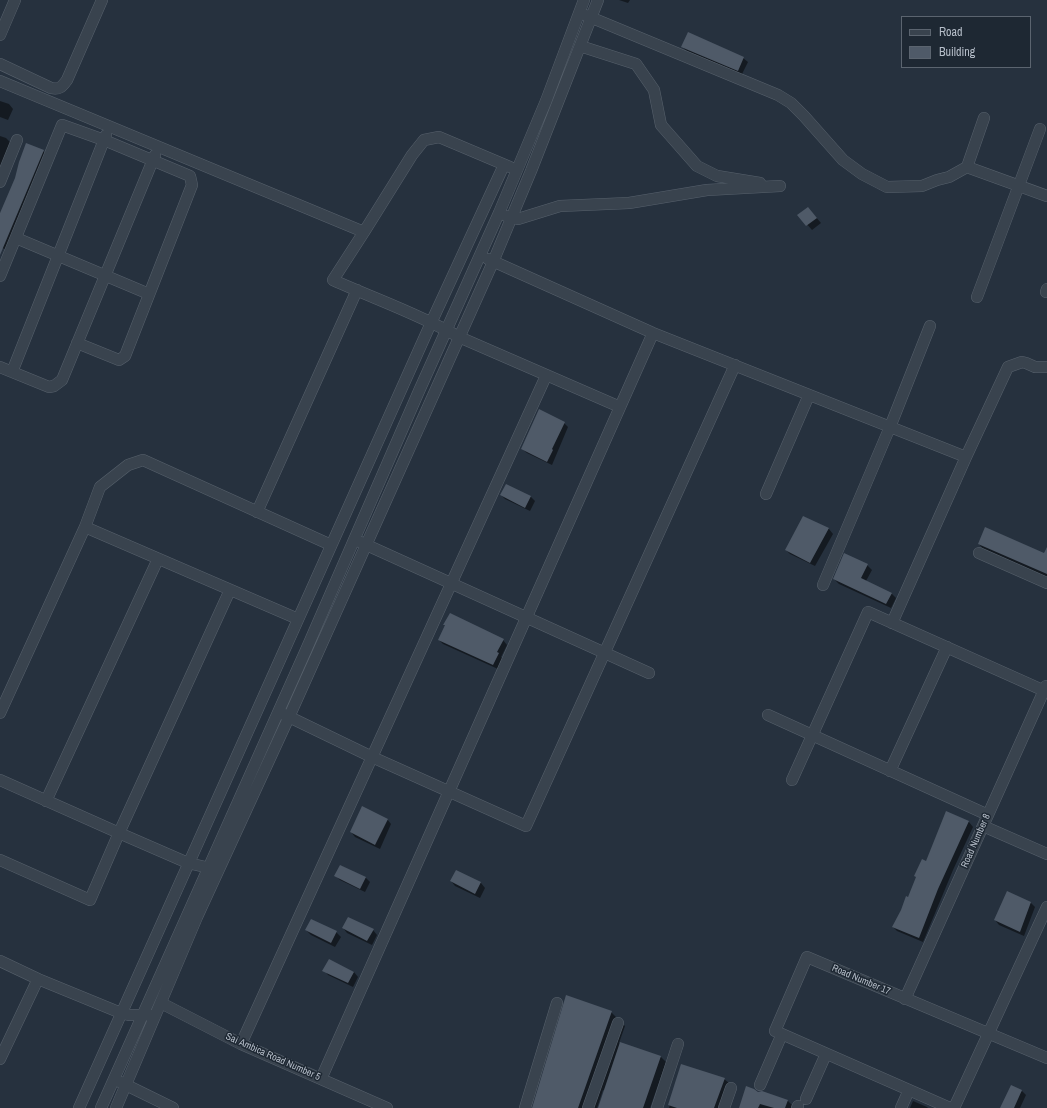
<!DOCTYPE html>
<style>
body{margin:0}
#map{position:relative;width:1047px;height:1108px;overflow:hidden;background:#26313e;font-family:"Archivo Narrow",sans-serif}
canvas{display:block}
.legend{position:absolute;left:901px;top:16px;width:130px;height:52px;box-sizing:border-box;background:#1e2833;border:1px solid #5b646f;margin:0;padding:5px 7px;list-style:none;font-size:12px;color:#b6bec9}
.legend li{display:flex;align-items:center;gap:8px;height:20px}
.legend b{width:20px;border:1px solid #5b646f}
</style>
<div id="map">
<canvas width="1047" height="1108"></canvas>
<ul class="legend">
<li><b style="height:5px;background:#39434e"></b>Road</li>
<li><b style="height:11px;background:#4f5a68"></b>Building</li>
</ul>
</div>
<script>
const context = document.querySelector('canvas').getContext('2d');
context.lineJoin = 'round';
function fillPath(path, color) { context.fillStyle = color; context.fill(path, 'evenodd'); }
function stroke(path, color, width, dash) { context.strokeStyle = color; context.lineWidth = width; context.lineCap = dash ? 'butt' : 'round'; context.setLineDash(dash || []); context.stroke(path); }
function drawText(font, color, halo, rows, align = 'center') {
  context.font = font + ' "Archivo Narrow",sans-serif'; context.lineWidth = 3; context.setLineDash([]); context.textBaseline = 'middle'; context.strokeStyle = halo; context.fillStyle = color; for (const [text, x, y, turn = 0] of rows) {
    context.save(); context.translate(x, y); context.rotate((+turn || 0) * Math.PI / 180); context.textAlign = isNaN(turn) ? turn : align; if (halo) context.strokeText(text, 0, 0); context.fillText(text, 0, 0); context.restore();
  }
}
const shadow = new Path2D(`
 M619 0H630L628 3Z
 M682 47 743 58 748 62 742 74 687 51Z
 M0 101 9 104 13 109 8 120 0 117Z
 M0 136 6 138 11 143 0 171Z
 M43 151 48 156 9 251 0 247V212L1 213Z
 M808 208 821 223 812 230 799 215Z
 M564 423 568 427 552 465 527 453 522 449Z
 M506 485 531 497 535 501 530 511 505 499 501 495Z
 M804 517 829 529 833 534 815 566 790 554 786 550Z
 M979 544 1047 556V577L983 549Z
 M867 565 872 570 866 581 892 594 896 598 891 608 839 584 834 579Z
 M439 640H503L507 645 501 657 503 659 498 669 443 644Z
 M946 813 969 822 973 827 953 870 923 942 897 931 893 927 926 862Z
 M387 819 391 824 380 849 355 837 351 832Z
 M341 866 366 878 370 882 365 892 340 880 336 876Z
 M456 871 481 883 485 888 480 898 455 886 451 881Z
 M1007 893 1031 903 1035 907 1024 936 999 925 995 920Z
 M312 920 336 932 341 937 335 947 311 935 306 930Z
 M343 928 373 930 377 935 372 945 347 933Z
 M324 970 354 972 358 977 353 987 328 975Z
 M611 1012 625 1026 619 1043 661 1057 666 1062 650 1108H599L605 1091 603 1090 597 1108H533Z
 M682 1065 724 1079 729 1083 720 1108H669Z
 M1022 1091 1026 1095 1020 1108H1001Z
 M757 1093 788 1101 795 1108H740Z
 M913 1101 927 1107 928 1108H910Z`);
const building = new Path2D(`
 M688 32 744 57 738 71 681 47Z
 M26 143 44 150 0 255V213L15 178 19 162Z
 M808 207 817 218 806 226 797 215Z
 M539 409 565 422 552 449 553 450 547 462 521 449Z
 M506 484 531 496 525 508 500 495Z
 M803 516 829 528 810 563 785 550Z
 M985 527 1044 553 1047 547V574L978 544Z
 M844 553 868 564 861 578 892 593 886 604 833 579Z
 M450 613 504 639 497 652 499 653 493 665 438 640 445 625H443Z
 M362 806 388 819 375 845 350 832Z
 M946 811 969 821 938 889 919 938 892 927 901 910 906 896 908 897 916 877 914 876 922 859 926 861Z
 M340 865 366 877 360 889 334 876Z
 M456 870 481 882 475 894 450 881Z
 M1007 891 1031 902 1020 932 994 920Z
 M348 917 374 929 367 941 342 928Z
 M311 919 337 931 331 943 305 930Z
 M329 959 354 972 348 983 322 971Z
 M566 995 612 1011 578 1108H532Z
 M620 1042 661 1056 643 1108H598Z
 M681 1064 725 1078 714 1108H677L668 1105Z
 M1011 1085 1022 1090 1014 1108H1000Z
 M746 1086 754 1089 758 1092 762 1091 788 1100 785 1108H774L760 1104 758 1108H739Z`);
const minor = new Path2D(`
 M585 15 778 95 791 103 804 116 843 160 862 174 887 187 922 186 937 180 949 177 967 167 984 118
 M0 35 15 0
 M580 46 636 64 654 90 661 125 697 166 717 176 760 183
 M0 64 51 88C59 90 62 87 67 80L102 0
 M0 81 364 232 412 155 424 140 439 137 510 167
 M967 167 1047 196
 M0 182 17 140
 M506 216 518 219 560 206 629 203 707 190 780 186
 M364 232 333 280C375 299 419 314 459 337L620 407
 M16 238 149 294
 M488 259 653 333 966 457
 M0 276 62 125 104 140 190 176 192 185 125 356 119 360 77 343
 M1046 292 1047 289
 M977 297 1040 129
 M0 367 49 387 54 386 62 380 155 155
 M12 372 106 135
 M766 494 809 395
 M257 512 357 290
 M85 527 298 619
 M360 542 649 673
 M979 553 1047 583
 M823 585 890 427 930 326
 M892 623 966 457 1008 367 1022 362 1026 363 1035 367H1047
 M0 713 85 527 100 487 128 465 143 460 331 545
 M283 714 372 757 526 826 735 365
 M768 715 988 815
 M890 771 947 647
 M0 780 119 833 230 590
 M792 780 868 612 1047 692
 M46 801 158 559
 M983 826 1047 854
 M0 860 90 900 119 833 188 863 214 869
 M0 961 38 979 121 1013 129 1015H149
 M905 999 1046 686
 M161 1003 241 1044 387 1108
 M241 1044 546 376
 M0 1059 38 979
 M321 1079 653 333
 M120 1082 173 1108
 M760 1085 782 1034
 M806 1099 826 1054
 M79 1108 431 323 504 165
 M101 1108 306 650 419 391 499 213 546 101 584 0
 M116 1108 197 917 289 717 493 262 531 171 598 0
 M525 1108 557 1003
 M588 1108 618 1023
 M657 1108 678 1044
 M724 1108 731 1088
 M797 1108 798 1106
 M901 1108 909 1090
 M950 1108 775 1031 807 957 1047 1058
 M954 1108 1047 907`);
const streetNames = [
 ["Road Number 8",976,841,-66],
 ["Road Number 17",861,980,23],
 ["Sai Ambica Road Number 5",273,1057,24]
];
fillPath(shadow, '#0007');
fillPath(building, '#4f5a68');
stroke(minor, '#57616c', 12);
stroke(minor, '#39434e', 11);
drawText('10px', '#b6bec9', '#1e2833', streetNames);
</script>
